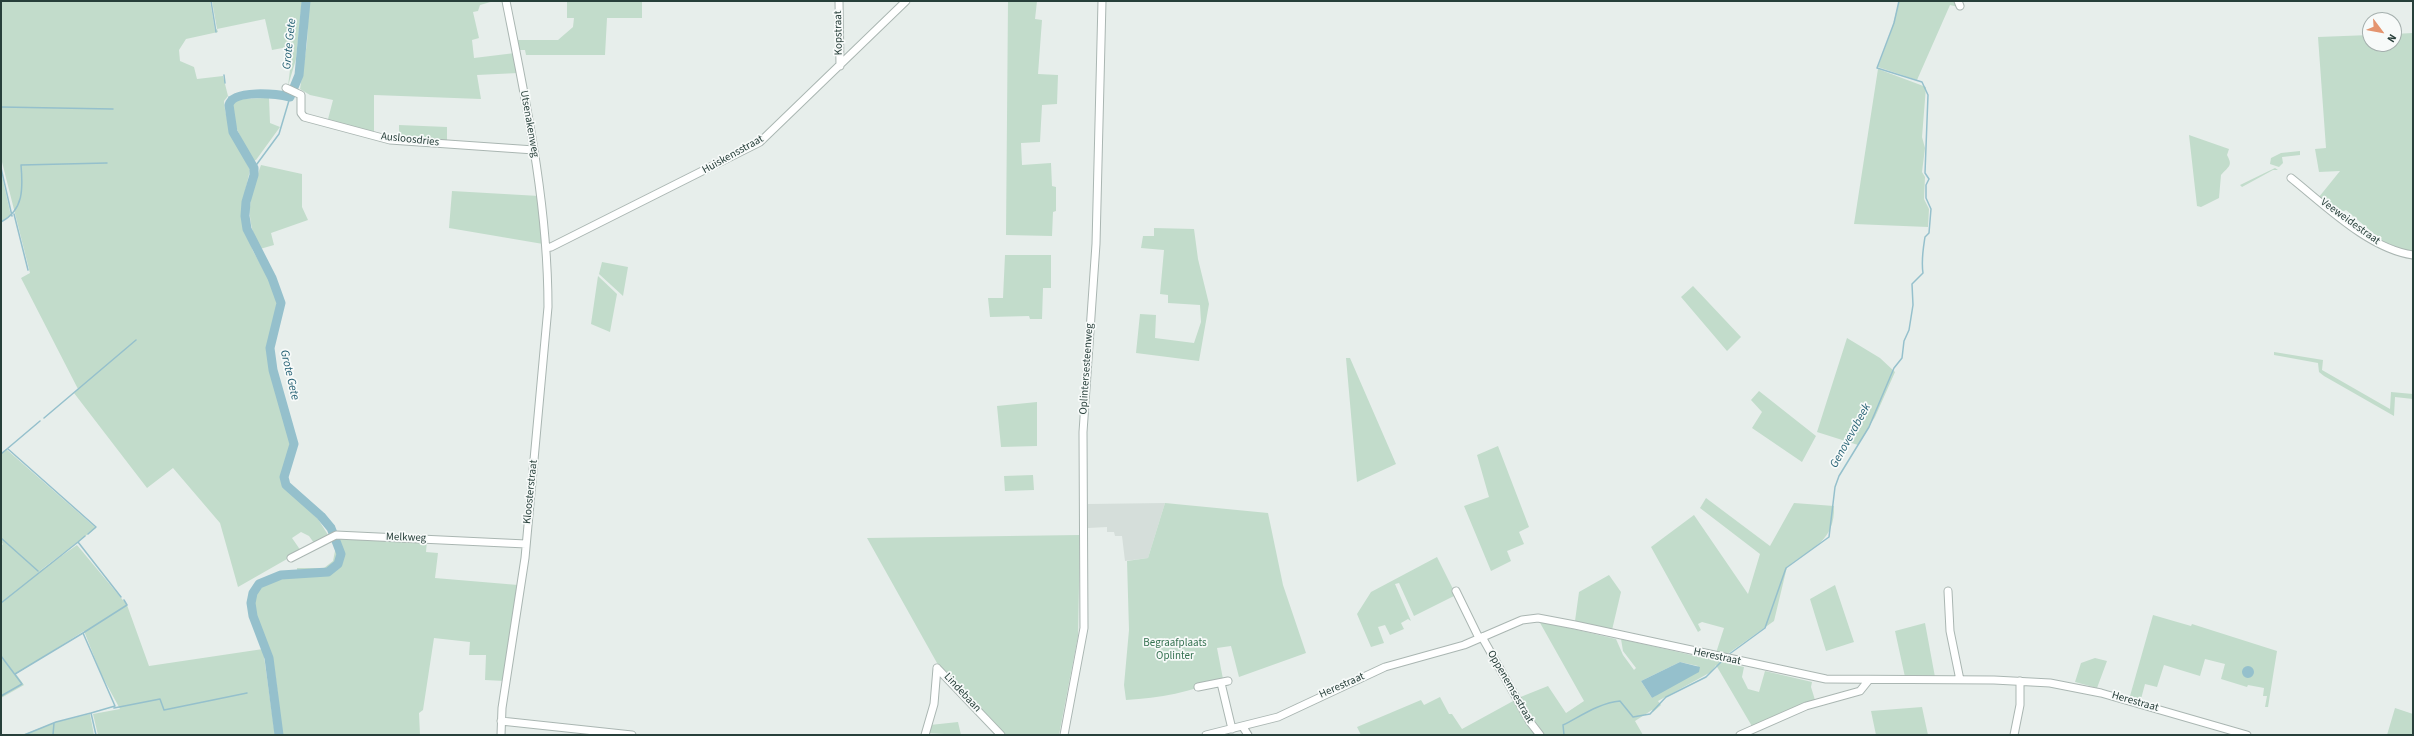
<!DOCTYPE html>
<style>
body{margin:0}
#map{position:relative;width:2414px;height:736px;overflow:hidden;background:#e7eeeb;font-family:"Source Sans 3",sans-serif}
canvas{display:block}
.frame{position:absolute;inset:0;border:2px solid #273f3a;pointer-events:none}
.north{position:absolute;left:2362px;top:12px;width:40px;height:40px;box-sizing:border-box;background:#f7faf9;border:1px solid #a4afad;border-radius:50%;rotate:122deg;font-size:11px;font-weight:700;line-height:16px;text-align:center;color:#273f3a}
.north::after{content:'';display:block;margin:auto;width:14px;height:18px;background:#e4946f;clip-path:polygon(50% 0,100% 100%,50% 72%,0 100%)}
</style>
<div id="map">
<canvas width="2414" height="736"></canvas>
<div class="frame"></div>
<div class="north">N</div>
</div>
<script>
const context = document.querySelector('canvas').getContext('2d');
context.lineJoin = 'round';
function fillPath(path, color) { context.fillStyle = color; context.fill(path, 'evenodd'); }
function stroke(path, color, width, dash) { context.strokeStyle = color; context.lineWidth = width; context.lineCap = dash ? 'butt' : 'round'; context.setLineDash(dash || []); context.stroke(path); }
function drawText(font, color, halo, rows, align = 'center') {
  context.font = font + ' "Source Sans 3",sans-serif'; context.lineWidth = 3.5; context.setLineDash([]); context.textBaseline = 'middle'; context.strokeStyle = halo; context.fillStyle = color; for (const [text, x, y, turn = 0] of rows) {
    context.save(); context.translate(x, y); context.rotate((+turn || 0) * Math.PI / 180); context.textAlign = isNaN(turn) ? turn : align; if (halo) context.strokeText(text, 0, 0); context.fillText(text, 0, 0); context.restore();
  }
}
const built = new Path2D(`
 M1165 503 1148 558 1125 561 1122 536H1115L1114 532H1107V527L1088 528V504Z`);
const green = new Path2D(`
 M1 1H210L215 30 217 29 212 1H302L296 59 288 86 293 46 272 50 265 19 217 29 218 32 186 39 179 50 180 61 194 67 197 79 223 76 228 96 224 101C226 128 239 146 250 170L242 205V218L253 251 269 279 277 303 266 350 290 440C291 456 279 468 282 484L318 519 328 535 314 543 309 536 301 532 292 538 301 551 238 587 220 523 173 468 147 488 74 393 78 389 21 278 30 273 1 158Z
 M309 1H494L480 5 478 11 473 12 479 38 472 40 474 58 515 53 518 73 477 75 481 99 374 95V135L327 123 333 100 310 95 300 89 307 43Z
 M567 1H642V18H607L605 55H526L525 50H519L517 40H558L573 27 574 18H567Z
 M1008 1H1037L1035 19 1042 20 1038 74 1058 75 1057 104 1042 105 1040 142 1021 143 1022 165 1051 163 1052 186 1056 187V211L1053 212 1052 236 1006 235Z
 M1899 1H1956L1958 7 1950 5 1917 80 1878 67 1891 32Z
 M2413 33V253L2377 240 2379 238 2346 210 2339 214 2319 197 2340 171 2319 172 2315 149 2326 148 2318 37 2370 35V44H2394V34Z
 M1878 69 1926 87 1922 137 1925 148 1922 172 1925 177 1924 199 1929 209 1928 227 1854 224Z
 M269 98 270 123 280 127 256 160 253 161 249 158 234 122 232 103 236 99Z
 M399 125 447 127V141L399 138Z
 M2189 135 2229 149 2227 155C2233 166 2229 166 2221 175L2219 198 2201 207 2197 206Z
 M2300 151V155L2282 157 2283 163 2279 167 2270 164 2271 158 2281 153Z
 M261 165 302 174V207L308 220 271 233 274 245 260 249C244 217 249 198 261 165Z
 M2275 168 2278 170H2273L2242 187 2240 185Z
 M1 172 11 216 1 221Z
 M452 191 539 196 543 244 449 228Z
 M1154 228 1194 229 1198 259 1209 304 1199 361 1136 353 1140 314 1156 315 1155 338 1194 343 1201 322 1200 305 1168 303V295L1160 294 1164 250 1141 248 1143 236H1154Z
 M1005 255H1051V288H1043L1042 319H1030L1029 316 990 317 988 298H1003Z
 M602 262 628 267 623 296 599 274Z
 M598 276 617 294 610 332 591 324Z
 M1693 286 1741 337 1727 351 1681 297Z
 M1847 338 1880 358 1895 372 1875 417 1858 445 1817 432Z
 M2274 352 2323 360 2322 370 2390 409 2391 392 2413 394V399L2395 397 2394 416 2324 376 2319 372 2318 363 2274 355Z
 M1346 358H1350L1396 464 1357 482Z
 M1759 391 1816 436 1802 462 1752 428 1762 412 1751 400Z
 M1037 402V446L1001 447 997 406Z
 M1498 446 1529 527 1519 532 1524 544 1507 551 1511 561 1491 571 1464 506 1489 497 1477 455Z
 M6 449 96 528 37 573 77 545 127 605 149 666 263 649 275 735H98L93 714 120 709 101 674 84 631 16 674 24 685 1 698V546L3 544 1 542V453Z
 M1033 475 1034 490 1005 491 1004 476Z
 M1706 498 1770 546 1794 503 1834 506C1835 542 1812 547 1787 567L1774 621 1726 655 1716 653 1724 628 1702 622 1698 624 1701 630 1698 632 1651 547 1694 515 1748 594 1760 554 1700 508Z
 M1165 503 1268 513 1283 585 1306 653 1239 677 1231 646 1217 648 1223 679C1191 692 1160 698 1126 700L1124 685 1129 630 1127 561 1148 558Z
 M1080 535 1078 636 1059 735H1003L937 663 867 538Z
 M337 538 427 541 426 552 438 553 435 578 518 585 504 681 485 680 486 655H469L470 642 434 638 423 710 419 713 420 735H282C278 707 278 675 269 648 266 639 261 631 258 623 254 614 251 602 256 593 277 560 363 599 337 538Z
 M335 551H338V559L325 570H297V568H324L333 561Z
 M1437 557 1456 595 1414 616 1399 583 1395 584 1411 621 1408 619 1401 623 1404 629 1390 635 1385 625 1378 627 1384 643 1371 647 1357 614 1371 592Z
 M1609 575 1621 592 1612 630 1575 621 1579 592Z
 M1835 585 1854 642 1826 651 1810 599Z
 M2153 615 2191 626 2192 624 2277 651 2268 707H2265L2267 696H2263L2264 688 2248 685 2247 687 2221 679 2225 664 2205 659 2200 676 2164 665 2157 687 2145 684 2141 699 2130 696Z
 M1539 621 1616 639 1623 655 1634 670 1636 668 1623 651 1621 639 1744 667 1742 677 1748 689 1759 692 1765 671 1812 682 1811 687 1815 700 1753 728 1716 665 1711 672 1658 701 1661 705 1653 712 1652 710 1635 721 1643 735H1542L1518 698 1548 686 1566 713 1584 701ZM1680 662 1698 666 1652 698 1641 681Z
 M1925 623 1935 677H1905L1895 631Z
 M2095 658 2107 661 2097 688 2075 682 2081 663Z
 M1440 697 1449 714H1452L1462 729 1515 700 1536 735H1361L1357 727 1421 700 1424 705Z
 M1922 707 1928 735H1876L1871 711Z
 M2395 708 2413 714V735H2387Z
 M90 714 94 735H22L56 722Z
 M958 722 961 735 927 733 930 725Z`);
const water = new Path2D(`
 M1680 662 1700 667 1699 672 1652 698 1641 681Z
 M2242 672a6 6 0 1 1 12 0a6 6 0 1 1-12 0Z`);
const stream = new Path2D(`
 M211 1 216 32
 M224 75 225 83
 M229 97 230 101
 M1 107 113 109
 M1 168 12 216
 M254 168 279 134 290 97
 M14 214 28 270
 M1 222C24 210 23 188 21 165L107 163
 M44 418 136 340
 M8 449 96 527 88 534
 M1 454 40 421
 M85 536 78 542 121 597
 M1 538 38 571
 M1 603 78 542
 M1728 655 1765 628 1786 568 1829 537 1835 487 1839 476 1869 427 1894 368 1902 358 1904 341 1909 330 1913 305 1912 284 1923 273C1921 260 1923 250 1925 237L1929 233 1931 209 1926 198V185L1929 179 1925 173 1928 95 1922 82 1877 68 1894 23 1899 1
 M1 656 22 684 1 696
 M15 674 83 633
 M114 708 160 699 164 710 247 693
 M24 735 56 722 91 713
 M53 735 54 723
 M96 735 91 713 115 706 83 633 127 605 124 600
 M1564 735 1563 725C1581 716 1599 703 1620 701L1633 717 1650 714 1666 697 1706 677 1724 659`);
const river = new Path2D(`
 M279 735 269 658 253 616 251 603 253 593 259 584 281 575 328 572 338 564 341 554 331 528 321 516 286 485 284 477 294 444 273 370 270 348 281 303 272 278 247 229 245 216 246 202 254 175V168L233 132 229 105C233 89 277 94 290 97L299 75 306 1`);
const minor = new Path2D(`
 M839 1 840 66
 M1958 1 1960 6
 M286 88 301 95V113L304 117 390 140 534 150
 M2291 178C2325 205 2369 249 2413 255
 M546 248 551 247 760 142 906 1
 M291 558 336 535 526 544
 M1456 591 1479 638
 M1948 591 1950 631 1960 680
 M1482 637 1530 722 1540 735
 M937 668 1001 735
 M1221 683 1232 729
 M1198 687 1228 681
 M501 721 632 735
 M1243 727 1248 735
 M501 735 502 708 525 558 548 307C548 203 526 102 506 1
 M925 735 934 704 937 668
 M1064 735 1084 628 1083 432 1096 244 1102 1
 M1206 735 1278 717 1385 667 1464 645 1522 620 1538 618 1575 625 1826 679 1994 680 2050 683 2101 693 2247 735
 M1740 735 1806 706 1860 691 1868 681
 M2014 735 2020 705V681`);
const streetNames = [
 ["Kopstraat",839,33,-91],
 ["Utsenakenweg",529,124,80],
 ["Ausloosdries",410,140,6],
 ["Huiskensstraat",733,155,-29],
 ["Veeweidestraat",2350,222,36],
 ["Oplintersesteenweg",1087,369,-86],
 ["Kloosterstraat",531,492,-84],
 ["Melkweg",406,538,2],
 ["Herestraat",1717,657,12],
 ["Herestraat",1342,686,-24],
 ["Oppenemsestraat",1510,687,60],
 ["Lindebaan",962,693,47],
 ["Herestraat",2135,702,16]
];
const parkNames = [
 ["Begraafplaats",1175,644],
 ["Oplinter",1175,657]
];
const waterNames = [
 ["Grote Gete",290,44,-84],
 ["Grote Gete",289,375,77],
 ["Genovevabeek",1851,436,-61]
];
fillPath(built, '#d5deda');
fillPath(green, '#c2dccb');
fillPath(water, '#95c0cc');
stroke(stream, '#95c0cc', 1.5);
stroke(river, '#95c0cc', 9);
stroke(minor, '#aab6b2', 9);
stroke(minor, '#fff', 7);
drawText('11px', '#273f3a', '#f7faf9', streetNames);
drawText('11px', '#357251', '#f7faf9', parkNames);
drawText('italic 12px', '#276275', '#f7faf9', waterNames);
</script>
